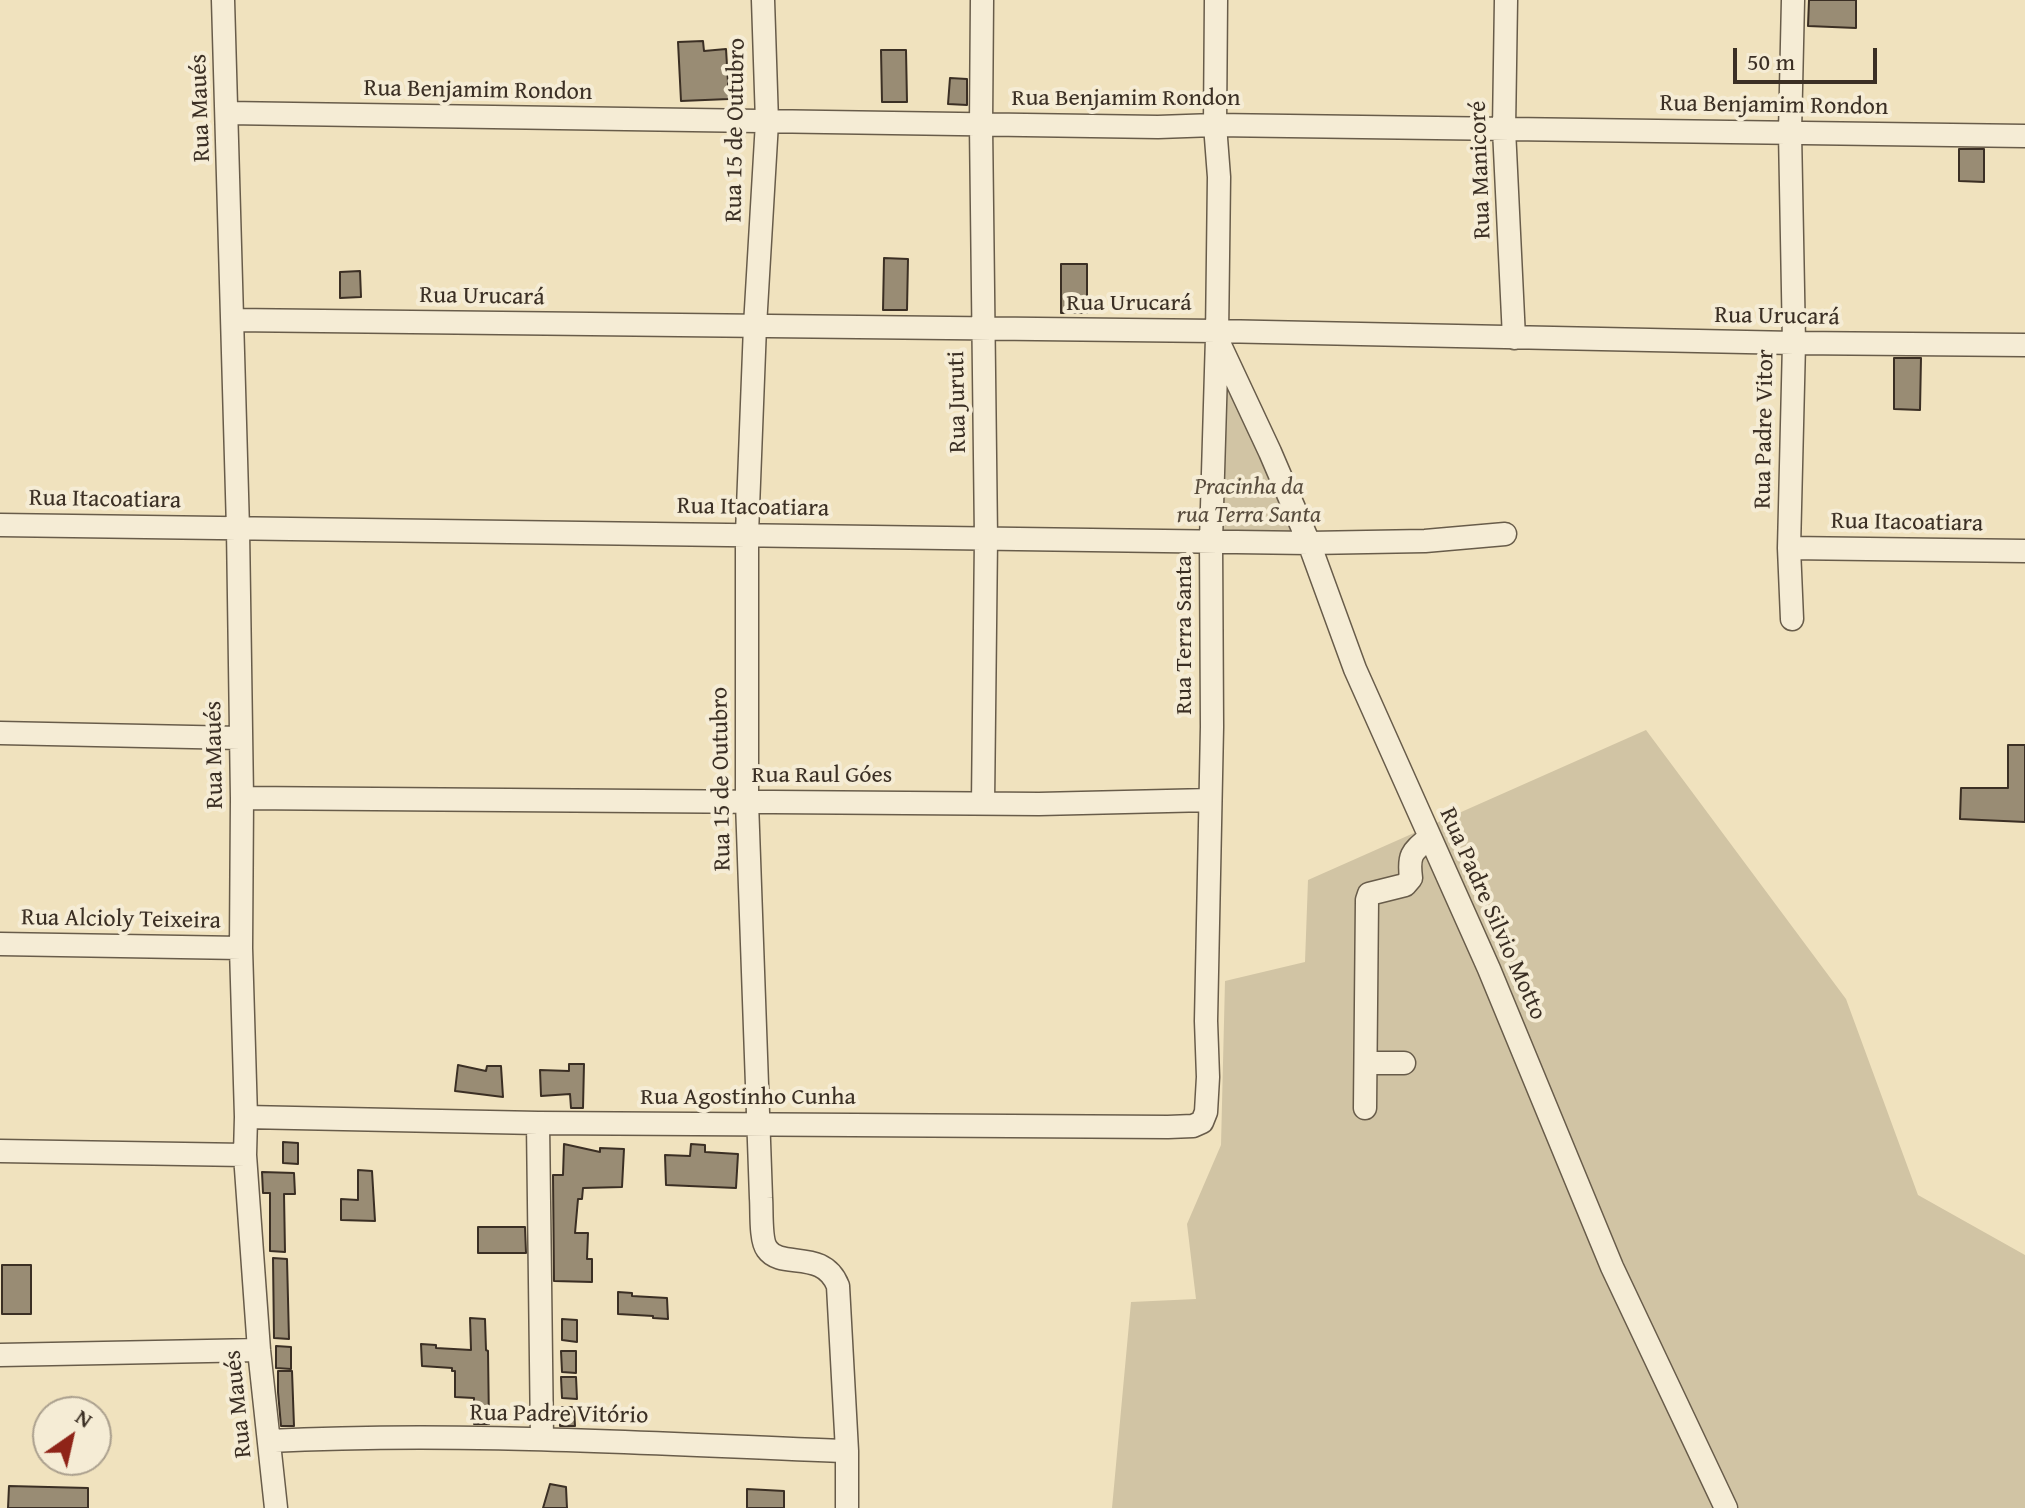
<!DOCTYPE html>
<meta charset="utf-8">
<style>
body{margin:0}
#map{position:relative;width:2025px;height:1508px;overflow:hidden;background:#f0e2be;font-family:"Gentium Book Plus",serif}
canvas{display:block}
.north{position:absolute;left:32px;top:1396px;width:80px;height:80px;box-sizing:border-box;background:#f5ecd5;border:2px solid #aba08e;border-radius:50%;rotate:34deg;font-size:22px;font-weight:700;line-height:32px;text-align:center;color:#3b2f24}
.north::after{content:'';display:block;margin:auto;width:28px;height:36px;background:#8f2418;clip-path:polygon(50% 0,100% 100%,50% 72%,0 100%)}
.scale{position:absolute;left:1733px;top:48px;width:144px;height:36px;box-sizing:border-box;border:4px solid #3b2f24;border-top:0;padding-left:10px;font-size:24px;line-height:28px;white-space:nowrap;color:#3b2f24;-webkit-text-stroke:6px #f5ecd5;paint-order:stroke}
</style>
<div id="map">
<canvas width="2025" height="1508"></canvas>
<div class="north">N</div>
<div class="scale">50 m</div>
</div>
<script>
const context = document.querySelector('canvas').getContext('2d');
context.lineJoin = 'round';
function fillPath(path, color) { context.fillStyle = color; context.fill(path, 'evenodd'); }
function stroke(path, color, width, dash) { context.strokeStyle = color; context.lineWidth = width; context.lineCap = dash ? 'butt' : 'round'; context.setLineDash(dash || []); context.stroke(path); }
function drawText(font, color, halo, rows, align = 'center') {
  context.font = font + ' "Gentium Book Plus",serif'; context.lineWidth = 8; context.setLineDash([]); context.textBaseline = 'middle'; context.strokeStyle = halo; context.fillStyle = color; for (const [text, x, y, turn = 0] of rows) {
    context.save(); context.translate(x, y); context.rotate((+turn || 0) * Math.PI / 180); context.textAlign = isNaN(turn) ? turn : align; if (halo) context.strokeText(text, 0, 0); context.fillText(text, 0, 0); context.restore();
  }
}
const green = new Path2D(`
 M1216 331 1305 540H1210Z
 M1646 730 1846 999 1918 1195 2025 1255V1508H1112L1131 1302 1196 1299 1187 1224 1221 1145 1225 981 1305 962 1308 880Z`);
const building = new Path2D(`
 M1809 0H1856V28L1808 26Z
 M703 41 704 51 726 49 729 99 681 101 678 42Z
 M881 50H906L907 102H882Z
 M950 78 967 79V105L948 104Z
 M1959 149H1984V182L1959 181Z
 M884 258 908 259 907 310H883Z
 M1061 264H1087V313H1061Z
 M360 271 361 297 340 298V272Z
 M1894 358H1921L1920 410 1894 409Z
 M2008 745H2025V822L1960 819 1961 788H2008Z
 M569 1064H584L583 1108H571L570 1094 541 1096 540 1070 569 1071Z
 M458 1065 486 1071 487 1066H501L503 1097 455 1091Z
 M283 1142 298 1143V1164L283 1163Z
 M564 1144 600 1152V1148L624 1149 622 1187 583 1188 582 1199H578L575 1233H588L587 1259H592V1282L554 1281 553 1175H563Z
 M691 1144 705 1145V1152L738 1154 736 1188 666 1185 665 1155 690 1156Z
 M358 1170 372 1171 375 1221 341 1220V1199L358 1200Z
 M262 1172 294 1173 295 1194H284L285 1252 270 1251V1193H263Z
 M478 1227H525L526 1253H478Z
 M273 1258 287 1259 289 1339 274 1338Z
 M2 1265H31V1314H2Z
 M618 1292 632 1293V1296L667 1298 668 1319 653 1318V1316L618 1314Z
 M470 1318 485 1319 486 1350 488 1351 489 1424H474V1398L455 1397V1371H452V1368L422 1366 421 1344 436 1345V1348L471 1350Z
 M562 1319 577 1320V1342L562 1340Z
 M276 1346 291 1347V1369L276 1368Z
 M561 1351H576V1373L562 1372Z
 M278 1371H292L294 1426H281L278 1392Z
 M561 1377H576L577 1399 562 1398Z
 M560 1407H574L575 1426H560Z
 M550 1484 566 1487 567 1508H543Z
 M9 1486 88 1488V1508H8Z
 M747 1489 784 1491V1508H747Z`);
const minor = new Path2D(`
 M223 0 238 529 242 798 241 948 246 1117 245 1155 259 1350 276 1508
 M763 0 767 122 755 326 747 534V802L761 1198C762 1209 760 1240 767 1249 781 1270 823 1248 838 1286L847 1451V1508
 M982 0 981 125 986 538 983 803
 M1506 0 1504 129 1514 338
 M227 113 1158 127 1215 125 2025 136
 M233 320 1216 331 1794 343 2025 345
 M1219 343 1270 452 1309 543 1355 669 1489 969 1612 1267 1726 1508
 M0 525 1309 543 1425 541 1505 534
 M1789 548 2025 551
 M1792 619 1789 548 1794 343 1790 132 1793 0
 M0 733 240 738
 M242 798 1039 804 1210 800
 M0 944 241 948
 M1366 1063H1404
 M1365 1108 1367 900 1369 894 1405 885 1411 878C1408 854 1412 852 1430 837
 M246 1117 538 1123 1168 1127 1193 1126 1202 1122 1206 1112 1208 1077 1206 1021 1212 727 1211 541 1217 337 1219 177 1215 125 1216 0
 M538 1123 542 1439
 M0 1151 245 1155
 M0 1355 259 1350
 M269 1441C461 1431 655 1444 847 1451`);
const streetNames = [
 ["Rua Benjamim Rondon",478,91,1],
 ["Rua Benjamim Rondon",1126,99],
 ["Rua Benjamim Rondon",1774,106,1],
 ["Rua Maués",201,108,-92],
 ["Rua 15 de Outubro",736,130,-89],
 ["Rua Manicoré",1481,170,-92],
 ["Rua Urucará",482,297,1],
 ["Rua Urucará",1129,304],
 ["Rua Urucará",1777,317,1],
 ["Rua Juruti",958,402,-91],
 ["Rua Padre Vitor",1765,429,-89],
 ["Rua Itacoatiara",105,500,1],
 ["Rua Itacoatiara",753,508,1],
 ["Rua Itacoatiara",1907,523,1],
 ["Rua Terra Santa",1185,635,-90],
 ["Rua Maués",215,755,-91],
 ["Rua Raul Góes",822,776],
 ["Rua 15 de Outubro",722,779,-91],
 ["Rua Padre Silvio Motto",1492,914,66],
 ["Rua Alcioly Teixeira",121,920,1],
 ["Rua Agostinho Cunha",748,1098],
 ["Rua Maués",239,1404,-96],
 ["Rua Padre Vitório",559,1415,1]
];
const parkNames = [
 ["Pracinha da",1249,488],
 ["rua Terra Santa",1249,516]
];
fillPath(green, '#d1c4a4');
fillPath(building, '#998c74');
stroke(building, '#3b2f24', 2);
stroke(minor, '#685c4a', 25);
stroke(minor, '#f5ecd5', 22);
drawText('24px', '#3b2f24', '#f5ecd5', streetNames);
drawText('italic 24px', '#594d3e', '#f5ecd5', parkNames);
</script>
